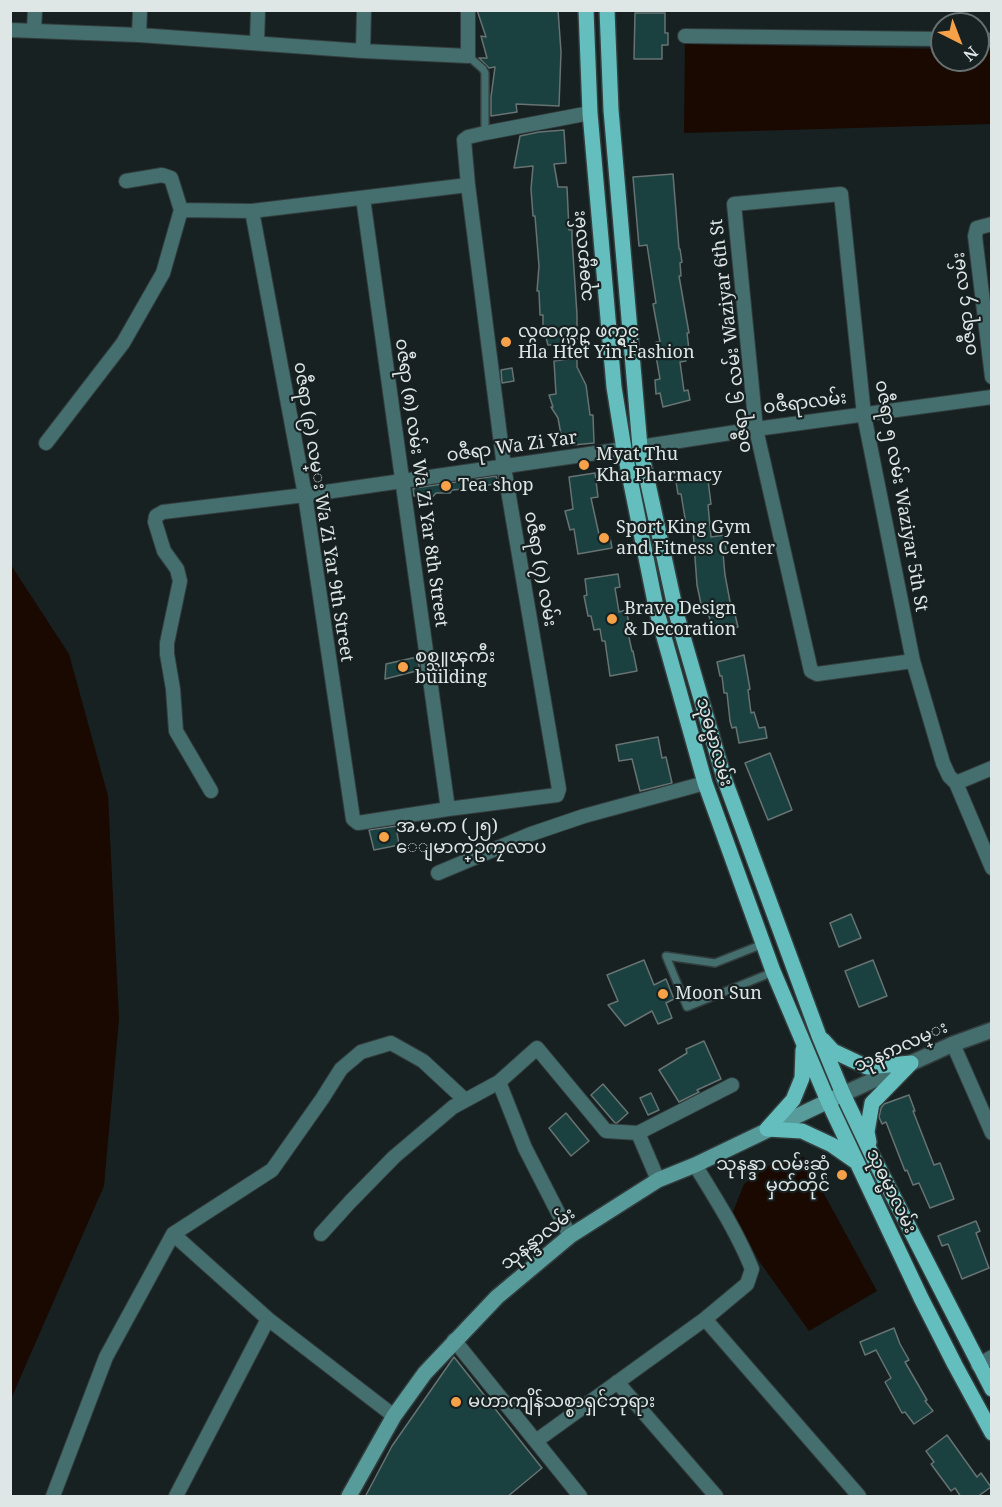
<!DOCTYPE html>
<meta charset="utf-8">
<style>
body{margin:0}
#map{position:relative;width:1002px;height:1507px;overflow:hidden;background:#172121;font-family:"Noto Serif",serif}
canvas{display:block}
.frame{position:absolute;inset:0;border:12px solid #dfe6e6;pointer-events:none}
.north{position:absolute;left:930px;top:12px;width:60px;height:60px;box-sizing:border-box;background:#172121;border:2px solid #677070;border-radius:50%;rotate:138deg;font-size:16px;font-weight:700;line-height:24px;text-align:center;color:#dfe6e6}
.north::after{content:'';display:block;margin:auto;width:21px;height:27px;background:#f7a149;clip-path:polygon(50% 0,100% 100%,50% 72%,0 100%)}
</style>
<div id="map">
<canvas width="1002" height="1507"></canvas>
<div class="frame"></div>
<div class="north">N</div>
</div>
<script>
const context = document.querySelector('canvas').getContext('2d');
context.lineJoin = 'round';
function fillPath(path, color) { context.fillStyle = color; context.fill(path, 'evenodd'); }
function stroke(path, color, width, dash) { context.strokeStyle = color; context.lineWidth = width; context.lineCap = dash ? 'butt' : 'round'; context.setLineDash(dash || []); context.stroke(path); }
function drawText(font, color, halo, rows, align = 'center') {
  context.font = font + ' "Noto Serif","Noto Sans Myanmar",serif'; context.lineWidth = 4.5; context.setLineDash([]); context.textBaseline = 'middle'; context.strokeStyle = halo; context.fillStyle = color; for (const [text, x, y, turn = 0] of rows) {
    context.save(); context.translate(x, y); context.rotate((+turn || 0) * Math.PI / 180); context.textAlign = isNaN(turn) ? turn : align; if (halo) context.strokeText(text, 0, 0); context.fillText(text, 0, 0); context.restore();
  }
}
const water = new Path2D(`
 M685 44 942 49V60H978V50H991V124L684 133Z
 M11 565 69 654 108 796 119 1019 104 1186 11 1399Z
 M804 1157 877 1291 809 1331 759 1261 733 1212 744 1184 770 1165Z`);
const building = new Path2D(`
 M477 10H558L561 52 559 106 516 104 517 112 491 116V97L495 67 489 68 479 58H487L481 36 486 37Z
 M635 13H665V33H668V45H662V59H634Z
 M564 130 566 163 554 164 558 187H567L569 230H572V239L577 315V339L576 340V344L548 345 543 327V315H540L539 291H537L539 266 535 216H533L531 189 533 166 514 168 520 136 539 132Z
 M673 174 679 249H680L682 262 680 263 681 276H679L689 333H687L689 350H684L686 361 680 362 684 391 688 390 690 400 663 407 660 393 656 394 655 380 660 379 656 356 658 355 656 342H660L653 304 656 303 647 245 639 246 633 177Z
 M577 358V367L586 385 590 415H593L594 443 563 446 558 418 551 407H553L549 395 556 394 554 361Z
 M512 368 514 381 502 383 501 370Z
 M699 470 701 481 708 480 711 504 708 505 711 537 725 535 726 553H723L725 575 731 607 733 606 738 627 713 633 706 603 701 604 697 585 693 530H687L681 494H678L675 476Z
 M595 473 598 497 591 498 600 539 610 537 612 548 578 554 574 529 570 530 565 511 573 509 569 477Z
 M496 476 498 483 475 488 452 490 450 493H436L427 503V494L414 496 413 489 415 488Z
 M618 574 620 587 615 588 619 612 626 610 629 623 626 624 632 651H633L637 671 610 676 605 641H602L600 629 594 630 591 616H588L584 596 587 595 585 579Z
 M744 655 750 689 748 690 751 713 754 712 759 728 765 727 767 738 739 743 736 727 732 728 730 721 727 693H724L722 676H720L717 662Z
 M417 657 420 670 385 679 386 664Z
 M658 737 662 758 666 757 672 783 640 791 632 759 619 761 616 745Z
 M770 753 792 810 768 820 745 763Z
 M396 826 399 845 374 850 369 830Z
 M851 914 861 938 839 947 830 923Z
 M644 960 654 985 666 979 674 999 666 1003 672 1018 658 1024 652 1011 625 1026 608 1005 618 1001 607 975Z
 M873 960 887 996 859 1007 845 971Z
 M704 1041 721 1079 697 1090 699 1092 679 1102 659 1070 687 1053 686 1049Z
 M603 1084 628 1113 617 1123H615L591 1095Z
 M651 1093 659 1110 648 1115 640 1098Z
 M909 1095 915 1111H913L934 1165 940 1163 954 1199 930 1208 919 1183 913 1185 907 1170 905 1171 886 1122 882 1124 879 1117 881 1108 884 1104Z
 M566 1113 589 1141 571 1156 549 1128Z
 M976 1221 980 1231 976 1233 989 1268 962 1279 948 1244 942 1246 938 1236Z
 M894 1328 900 1344 909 1360 905 1362 927 1400 925 1401 933 1411 914 1424 905 1412 902 1413 885 1382 891 1378 876 1350 865 1355 860 1342Z
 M454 1357 542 1468 507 1497H365L392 1446Z
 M947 1435 977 1477 981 1473 991 1487 977 1497H961L955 1488 951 1491 931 1464 934 1462 926 1451Z`);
const service = new Path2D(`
 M468 56 483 69 485 73V133
 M763 944 715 963 666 956 687 1007 773 972`);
const minor = new Path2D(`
 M10 30 139 35 363 51 468 56V10
 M34 31 35 10
 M139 35 140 10
 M685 36 942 39
 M978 40H992
 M257 43 258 10
 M363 51 364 10
 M363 198 448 809
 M181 210 252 211 468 185
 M252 211 305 495 353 819 358 823 448 809 557 795 559 789 504 467 468 185 464 140 468 137 485 133 590 113
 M992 224 977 228 975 236 992 377
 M46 443 123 343 163 273 181 210 171 178 162 175 126 181
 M640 447 756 429 992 397
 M913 661 817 674 811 671 756 429 734 204 841 194 864 415 913 661 943 763 949 776 956 783 992 868
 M956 783 992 768
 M211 791 176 731 173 689 167 654V643L180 581 177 569 164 551 155 522 156 516 163 512 305 495 624 449
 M438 873 531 834 584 816 705 783
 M953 1044 992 1133
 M499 1082 525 1148 570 1236
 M638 1133 658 1180
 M173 1234 268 1319 394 1416
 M321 1234 350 1202 394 1157 453 1107 499 1082 537 1048 606 1131 638 1133 732 1085
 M705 1319 859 1496
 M454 1340 580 1496
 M978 1365 992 1357
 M617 1382 716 1496
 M536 1441 705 1319 747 1284 752 1269C737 1232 716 1199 695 1165
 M53 1496 106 1357 173 1234 272 1170 322 1099 341 1069 361 1052 391 1043 423 1061 465 1100
 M176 1496 268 1319`);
const tertiary = new Path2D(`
 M843 1094 953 1044 992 1030`);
const secondary = new Path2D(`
 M349 1496 394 1416 425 1373 497 1297 570 1236 658 1180 695 1165 843 1094`);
const primary = new Path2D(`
 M586 10 590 113 614 387 624 449 657 612 705 783 773 971 828 1101 921 1298 955 1365 992 1433
 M607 10 611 110 640 447 677 616 724 778 819 1036 843 1094 873 1157 992 1389
 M823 1040 833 1051 867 1067 911 1063
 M767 1129 793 1100 802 1078 803 1050
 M767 1129 802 1131 832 1145 855 1161
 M869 1142 867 1132 872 1103 911 1063`);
const markers = [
 [506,342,6,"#f7a149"],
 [584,465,6,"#f7a149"],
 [446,486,6,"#f7a149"],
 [604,538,6,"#f7a149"],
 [612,619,6,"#f7a149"],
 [403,667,6,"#f7a149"],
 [384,837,6,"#f7a149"],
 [663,994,6,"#f7a149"],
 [842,1175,6,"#f7a149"],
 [456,1402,6,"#f7a149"]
];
const streetNames = [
 ["သုဓမ္မာလမ်း",583,256,-95],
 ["ဝဇီရာ ၄ လမ်း",965,304,-97],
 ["ဝဇီရာ ၆ လမ်း Waziyar 6th St",731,336,-97],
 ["ဝဇီရာလမ်း",805,403,-7],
 ["၀ဇီရာ Wa Zi Yar",512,447,-8],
 ["၀ဇီရာ (၈) လမ်း Wa Zi Yar 8th Street",421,483,82],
 ["ဝဇီရာ ၅ လမ်း Waziyar 5th St",901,496,80],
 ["၀ဇီရာ (၉) လမ္း Wa Zi Yar 9th Street",323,512,81],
 ["၀ဇီရာ (၇) လမ်း",540,569,80],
 ["သုဓမ္မာလမ်း",714,742,74],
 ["သုနၵာလမ္း",901,1047,-24],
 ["သုဓမ္မာလမ်း",891,1191,64],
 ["သုနန္ဒာလမ်း",538,1239,-38]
];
const poiNames = [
 ["လွထက္ယဥ္ ဖက္ရွင္",518,332],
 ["Hla Htet Yin Fashion",518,353],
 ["Myat Thu",596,455],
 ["Kha Pharmacy",596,476],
 ["Tea shop",458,486],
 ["Sport King Gym",616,528],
 ["and Fitness Center",616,549],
 ["Brave Design",624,609],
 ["& Decoration",624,630],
 ["စစ္သူၾကီး",415,657],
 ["building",415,678],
 ["အ.မ.က (၂၅)",396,827],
 ["ေျမာက္ဥကၠလာပ",396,848],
 ["Moon Sun",675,994],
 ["သုနန္ဒာ လမ်းဆုံ",830,1165,"right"],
 ["မှတ်တိုင်",830,1186,"right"],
 ["မဟာကျိန်သစ္စာရှင်ဘုရား",468,1402]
];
fillPath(water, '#1a0900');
fillPath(building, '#1b4040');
stroke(building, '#677373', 1.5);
stroke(service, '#333d3d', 10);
stroke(minor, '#333d3d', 16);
stroke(tertiary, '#333d3d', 18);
stroke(secondary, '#333d3d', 18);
stroke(primary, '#333d3d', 18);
stroke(service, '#456e6e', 7);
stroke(minor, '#456e6e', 14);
stroke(tertiary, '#456e6e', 15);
stroke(secondary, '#579b9b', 15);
stroke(primary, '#64bebe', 15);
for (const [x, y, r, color] of markers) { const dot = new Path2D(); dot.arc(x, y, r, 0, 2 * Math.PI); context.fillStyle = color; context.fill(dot); stroke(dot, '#172121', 2); }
drawText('18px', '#dfe6e6', '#172121', streetNames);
drawText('18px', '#dfe6e6', '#172121', poiNames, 'left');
</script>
